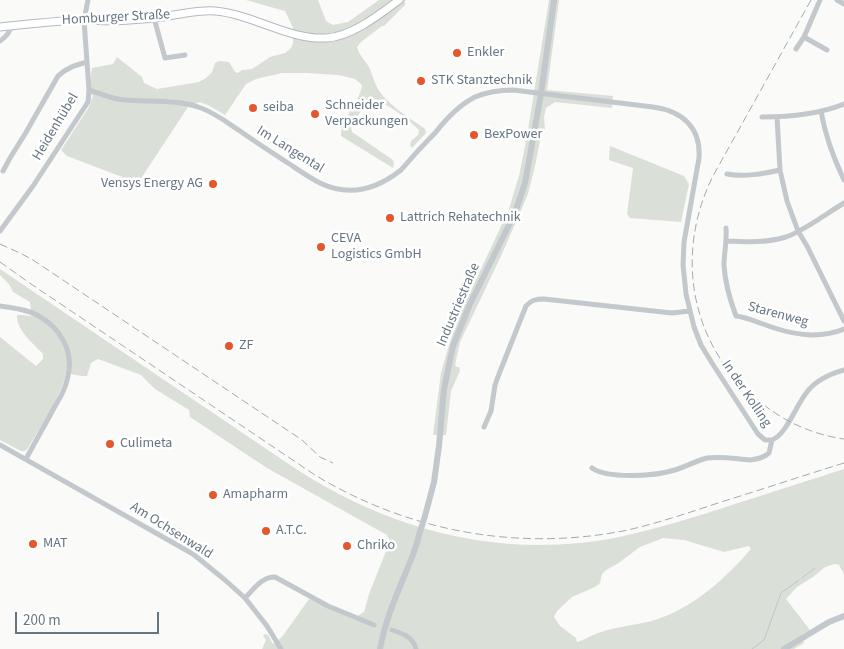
<!DOCTYPE html>
<meta charset="utf-8">
<style>
body{margin:0}
#map{position:relative;width:844px;height:649px;overflow:hidden;background:#fafaf8;font-family:"Source Sans 3",sans-serif}
canvas{display:block}
.scale{position:absolute;left:15px;top:612px;width:144px;height:22px;box-sizing:border-box;border:2px solid #657683;border-top:0;padding-left:6px;font-size:15px;line-height:18px;white-space:nowrap;color:#657683;-webkit-text-stroke:4px #fff;paint-order:stroke}
</style>
<div id="map">
<canvas width="844" height="649"></canvas>
<div class="scale">200 m</div>
</div>
<script>
const context = document.querySelector('canvas').getContext('2d');
context.lineJoin = 'round';
function fillPath(path, color) { context.fillStyle = color; context.fill(path, 'evenodd'); }
function stroke(path, color, width, dash) { context.strokeStyle = color; context.lineWidth = width; context.lineCap = dash ? 'butt' : 'round'; context.setLineDash(dash || []); context.stroke(path); }
function drawText(font, color, halo, rows, align = 'center') {
  context.font = font + ' "Source Sans 3",sans-serif'; context.lineWidth = 5; context.setLineDash([]); context.textBaseline = 'middle'; context.strokeStyle = halo; context.fillStyle = color; for (const [text, x, y, turn = 0] of rows) {
    context.save(); context.translate(x, y); context.rotate((+turn || 0) * Math.PI / 180); context.textAlign = isNaN(turn) ? turn : align; if (halo) context.strokeText(text, 0, 0); context.fillText(text, 0, 0); context.restore();
  }
}
const green = new Path2D(`
 M246 0H318L326 21 333 25 348 22 379 0H406L405 1V5L384 26H382L361 42 357 47C359 55 365 60 369 67 373 75 374 84 380 92 391 107 410 118 425 129L426 133 412 148 410 145 411 141 418 135 419 130C405 116 389 105 371 98L366 102 351 128 352 132 393 160 394 164 393 168 341 136C341 117 360 103 362 85L355 79 339 75 307 73H282L256 79 246 84 225 115 208 105 199 102 188 107 138 183 67 156 61 150 89 107 93 96 89 90 92 68 113 64 117 57 142 77 144 83 157 89 199 82 206 78 212 72 215 63 219 61 229 62 235 72 238 73 242 70 252 69 270 57 285 53 291 48 293 43V28L285 11Z
 M549 0H559L547 90 613 96 612 108 555 102 546 108 544 117 545 130 543 132 541 136 535 166 528 194 502 254 460 342 455 365 457 367H459L460 371 451 391 446 435H433L441 373 449 345 460 314 509 209 519 176 527 136Z
 M610 146 684 176 689 184 681 222 630 218 627 214 633 168 609 160Z
 M0 269 296 469C393 532 505 560 619 537 657 529 695 517 732 505 769 493 807 481 844 469V574L839 565 835 564 825 567 813 577 797 587 786 599 810 630 801 635 804 643 794 649H262L266 640 263 636 265 634 268 635 273 644 282 637 309 599 353 619 364 612 369 594 390 541 387 535 267 468 190 417 189 410 155 389 141 375 98 359 91 363 87 376H81L66 373C61 397 41 426 28 448L25 451H21L0 440V337L36 366 43 359V354C34 344 16 330 17 315H22L31 316 30 302 13 292 9 284 0 275ZM663 538 684 540 724 552 749 546 751 549C725 579 693 608 655 620 637 625 619 626 601 632 593 634 585 640 577 642L576 638 560 626 554 617 557 611 572 597 595 587 600 583 602 574 606 570 617 564 640 547Z`);
const stream = new Path2D(`
 M802 578 815 568
 M752 649 764 640 781 593 799 580`);
const minor = new Path2D(`
 M837 0 844 4
 M154 18 165 58 185 55
 M804 37 827 50
 M0 41C6 37 10 33 11 26
 M796 49 804 37 820 0
 M89 90C99 93 109 98 118 99 145 103 175 98 201 108 215 113 228 123 240 131 257 143 274 154 291 165 300 171 310 178 320 183 349 197 377 189 401 170 412 157 423 145 435 133 446 119 459 105 475 97 487 92 499 90 513 90L653 107C682 111 701 127 699 158L684 242 683 265 686 294 694 327 701 345 712 363 758 434 765 440H772
 M821 111C825 135 833 157 844 180
 M762 117C790 117 819 114 844 104
 M777 117 780 170 787 201 798 231 807 246 844 321
 M3 171 10 158 25 134 58 76C66 68 76 65 87 62
 M727 174C745 177 762 174 780 170
 M726 228C727 241 724 253 724 265 725 282 730 300 736 316 745 317 754 321 763 324 789 334 817 340 844 329
 M0 231 33 186 88 102 89 90 84 20 88 0
 M727 241C747 242 766 243 786 237 804 231 827 213 844 203
 M0 306C12 308 26 309 37 315 60 327 74 351 68 376 66 388 60 398 54 408 45 425 35 442 26 459
 M484 427 491 411 495 385 499 374 526 306C531 300 536 299 544 299L672 313 689 311
 M772 440C787 434 796 405 807 392 816 380 830 374 844 370
 M0 445 193 554 225 580 245 598 267 626 281 649
 M592 468C607 479 653 476 671 471 684 468 695 461 707 458 721 456 736 459 750 460 757 459 764 458 769 453L772 440
 M245 598C254 589 261 577 275 577L328 606 374 625
 M392 630C404 634 413 637 416 649`);
const tertiary = new Path2D(`
 M425 516 434 482 439 446 444 389 453 346 470 304 515 213 525 183 541 94 554 0
 M380 649C386 616 400 588 412 557 415 550 417 542 419 535
 M784 649 829 622 844 616`);
const secondary = new Path2D(`
 M0 27C28 24 55 21 83 20 98 20 113 22 129 20 144 19 159 18 174 15 187 13 202 10 215 11 252 14 288 40 326 38 351 37 379 15 399 0`);
const rail = new Path2D(`
 M811 0 713 176C673 256 691 351 764 405 787 423 815 435 844 439
 M0 244 22 254 33 260 302 440 320 457 333 463
 M0 262 31 284 315 475C409 532 520 552 628 530 658 523 688 513 718 503 760 490 802 476 844 463`);
const tertiaryBridge = new Path2D(`
 M419 535 425 516`);
const markers = [
 [457,53,5,"#e4572e"],
 [421,81,5,"#e4572e"],
 [253,108,5,"#e4572e"],
 [315,114,5,"#e4572e"],
 [474,135,5,"#e4572e"],
 [213,184,5,"#e4572e"],
 [390,218,5,"#e4572e"],
 [321,247,5,"#e4572e"],
 [229,346,5,"#e4572e"],
 [110,444,5,"#e4572e"],
 [213,495,5,"#e4572e"],
 [266,531,5,"#e4572e"],
 [33,544,5,"#e4572e"],
 [347,546,5,"#e4572e"]
];
const streetNames = [
 ["Homburger Straße",116,18,-3],
 ["Heidenhübel",56,127,-59],
 ["Im Langental",290,150,32],
 ["Industriestraße",459,305,-67],
 ["Starenweg",778,315,15],
 ["In der Kolling",746,394,56],
 ["Am Ochsenwald",171,531,32]
];
const poiNames = [
 ["Enkler",467,53],
 ["STK Stanztechnik",431,81],
 ["Schneider",325,106],
 ["Verpackungen",325,122],
 ["seiba",263,108],
 ["BexPower",484,135],
 ["Vensys Energy AG",203,184,"right"],
 ["Lattrich Rehatechnik",400,218],
 ["CEVA",331,239],
 ["Logistics GmbH",331,255],
 ["ZF",239,346],
 ["Culimeta",120,444],
 ["Amapharm",223,495],
 ["A.T.C.",276,531],
 ["MAT",43,544],
 ["Chriko",357,546]
];
fillPath(green, '#dadfd7');
stroke(stream, '#bbc7cb', 1);
stroke(secondary, '#b3babf', 9);
stroke(minor, '#c3c8cc', 5);
stroke(tertiary, '#c3c8cc', 6);
stroke(secondary, '#fff', 7);
stroke(rail, '#a2aab0', 1, [8, 4]);
stroke(tertiaryBridge, '#c3c8cc', 6);
for (const [x, y, r, color] of markers) { const dot = new Path2D(); dot.arc(x, y, r, 0, 2 * Math.PI); context.fillStyle = color; context.fill(dot); stroke(dot, '#fff', 2); }
drawText('14px', '#657683', '#fff', streetNames);
drawText('14px', '#657683', '#fff', poiNames, 'left');
</script>
